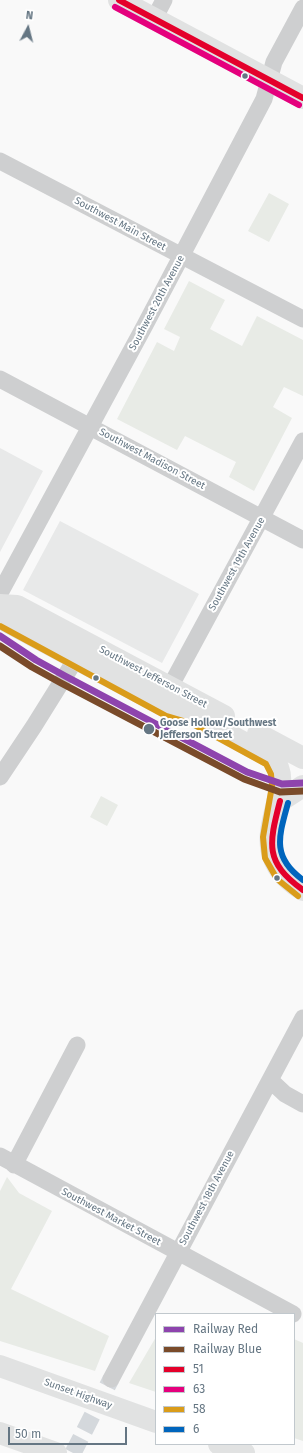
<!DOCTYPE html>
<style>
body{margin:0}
#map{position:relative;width:303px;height:1453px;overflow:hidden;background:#f9f9f9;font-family:"Fira Sans",sans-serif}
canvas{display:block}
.legend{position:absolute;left:155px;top:1313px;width:140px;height:132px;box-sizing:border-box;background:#fff;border:1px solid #c1c8cd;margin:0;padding:5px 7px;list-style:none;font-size:12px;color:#657683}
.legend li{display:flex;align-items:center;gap:8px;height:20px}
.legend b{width:20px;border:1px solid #c1c8cd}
.north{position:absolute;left:8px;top:8px;width:40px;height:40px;-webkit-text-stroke:3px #fff;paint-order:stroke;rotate:7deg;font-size:11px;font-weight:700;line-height:16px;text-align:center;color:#657683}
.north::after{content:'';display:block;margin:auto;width:14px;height:18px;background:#657683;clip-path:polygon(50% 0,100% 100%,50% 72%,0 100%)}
.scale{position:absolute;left:8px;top:1427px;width:119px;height:18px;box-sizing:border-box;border:2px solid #657683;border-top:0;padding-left:5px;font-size:12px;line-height:14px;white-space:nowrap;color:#657683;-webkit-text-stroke:3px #fff;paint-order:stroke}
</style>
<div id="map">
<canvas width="303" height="1453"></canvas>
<ul class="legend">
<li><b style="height:5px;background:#8e44ad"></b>Railway Red</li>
<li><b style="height:5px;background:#7a4b2a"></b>Railway Blue</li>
<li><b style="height:5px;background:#e4002b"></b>51</li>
<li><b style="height:5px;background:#e5007d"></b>63</li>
<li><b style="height:5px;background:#da9c1a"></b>58</li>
<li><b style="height:5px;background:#0065bd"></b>6</li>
</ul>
<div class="north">N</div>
<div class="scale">50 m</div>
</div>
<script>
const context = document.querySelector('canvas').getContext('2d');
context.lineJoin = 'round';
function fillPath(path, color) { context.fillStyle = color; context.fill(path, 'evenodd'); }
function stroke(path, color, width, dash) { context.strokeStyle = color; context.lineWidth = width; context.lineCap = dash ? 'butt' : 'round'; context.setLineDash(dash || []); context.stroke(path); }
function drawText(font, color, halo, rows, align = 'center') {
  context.font = font + ' "Fira Sans",sans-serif'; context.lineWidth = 4; context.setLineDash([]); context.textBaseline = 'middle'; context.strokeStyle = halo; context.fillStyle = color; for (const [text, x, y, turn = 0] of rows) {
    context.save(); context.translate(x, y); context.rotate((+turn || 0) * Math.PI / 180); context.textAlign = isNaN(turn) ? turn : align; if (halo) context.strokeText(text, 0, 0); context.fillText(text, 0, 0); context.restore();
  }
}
const built = new Path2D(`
 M0 448 43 471 0 552Z
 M60 521 199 594 162 663 23 590Z`);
const green = new Path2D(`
 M269 193 289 204 269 242 248 231Z
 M189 281 225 300 210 329 242 346 257 316 303 340V396L284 387 273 407 292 418 254 491 229 477 236 462 185 436 177 450 117 419 157 342 174 351 180 337 164 329Z
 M101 796 118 805 107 826 90 817Z
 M7 1177 19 1193 52 1211 11 1289 109 1336 95 1371 0 1341V1191Z
 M156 1337V1392L129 1383Z
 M294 1339 303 1343V1441L294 1438Z`);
const streetTunnel = new Path2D(`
 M73 1453 111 1379`);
const street = new Path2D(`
 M154 19 164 0
 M0 161 303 319
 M0 379 303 540
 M0 593 144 327 264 99 274 62 303 8
 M170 687 303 441
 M0 777 34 726 82 649
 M270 1080 285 1094 303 1104
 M0 1156 293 1314
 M14 1165 77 1045
 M111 1379 303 1018`);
const secondary = new Path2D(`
 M119 0 303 98
 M0 605 17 606 224 716
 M0 613 6 621 170 709 196 717 272 758C303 792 233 847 303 890
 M258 734 303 758
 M280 801 303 786`);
const highway = new Path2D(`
 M0 1366 156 1422
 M0 1433 56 1453
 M219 1444 244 1453`);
const bus1 = new Path2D(`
 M119 0 303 98
 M280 801C269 844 264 862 303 890`);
const bus2 = new Path2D(`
 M115 7 299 105`);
const bus3 = new Path2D(`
 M0 626 166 716 193 724 266 764 271 774 272 786 263 837 265 858 277 879 298 896`);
const bus4 = new Path2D(`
 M288 803C279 836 271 857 303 880`);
const rail1 = new Path2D(`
 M0 636 36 660 65 676 247 772 282 784 303 783`);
const rail2 = new Path2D(`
 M0 646 32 667 61 683 244 779 280 792 303 791`);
const markers = [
 [245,76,3.5,"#657683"],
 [96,678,3.5,"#657683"],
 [149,729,6,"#657683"],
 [277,878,3.5,"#657683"]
];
const streetNames = [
 ["Southwest Main Street",120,224,28],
 ["Southwest 20th Avenue",157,303,-62],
 ["Southwest Madison Street",152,459,28],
 ["Southwest 19th Avenue",237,564,-61],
 ["Southwest Jefferson Street",153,677,28],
 ["Southwest 18th Avenue",207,1198,-62],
 ["Southwest Market Street",111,1217,28],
 ["Sunset Highway",78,1394,20]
];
const stopNames = [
 ["Goose Hollow/Southwest",160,723],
 ["Jefferson Street",160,735]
];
fillPath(built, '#e8e9e9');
fillPath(green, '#e8ebe6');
stroke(streetTunnel, '#d4d8dc', 17, [17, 8]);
stroke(street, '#cecfd0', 17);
stroke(secondary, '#e1e2e2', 22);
stroke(highway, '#e1e2e2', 22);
stroke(bus1, '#e4002b', 6);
stroke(bus2, '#e5007d', 6);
stroke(bus3, '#da9c1a', 6);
stroke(bus4, '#0065bd', 6);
stroke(rail1, '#8e44ad', 7);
stroke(rail2, '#7a4b2a', 7);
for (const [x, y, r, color] of markers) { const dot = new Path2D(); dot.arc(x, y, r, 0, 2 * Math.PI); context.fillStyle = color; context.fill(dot); stroke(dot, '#fff', 1.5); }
drawText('10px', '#657683', '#fff', streetNames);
drawText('bold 10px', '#657683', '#fff', stopNames, 'left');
</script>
